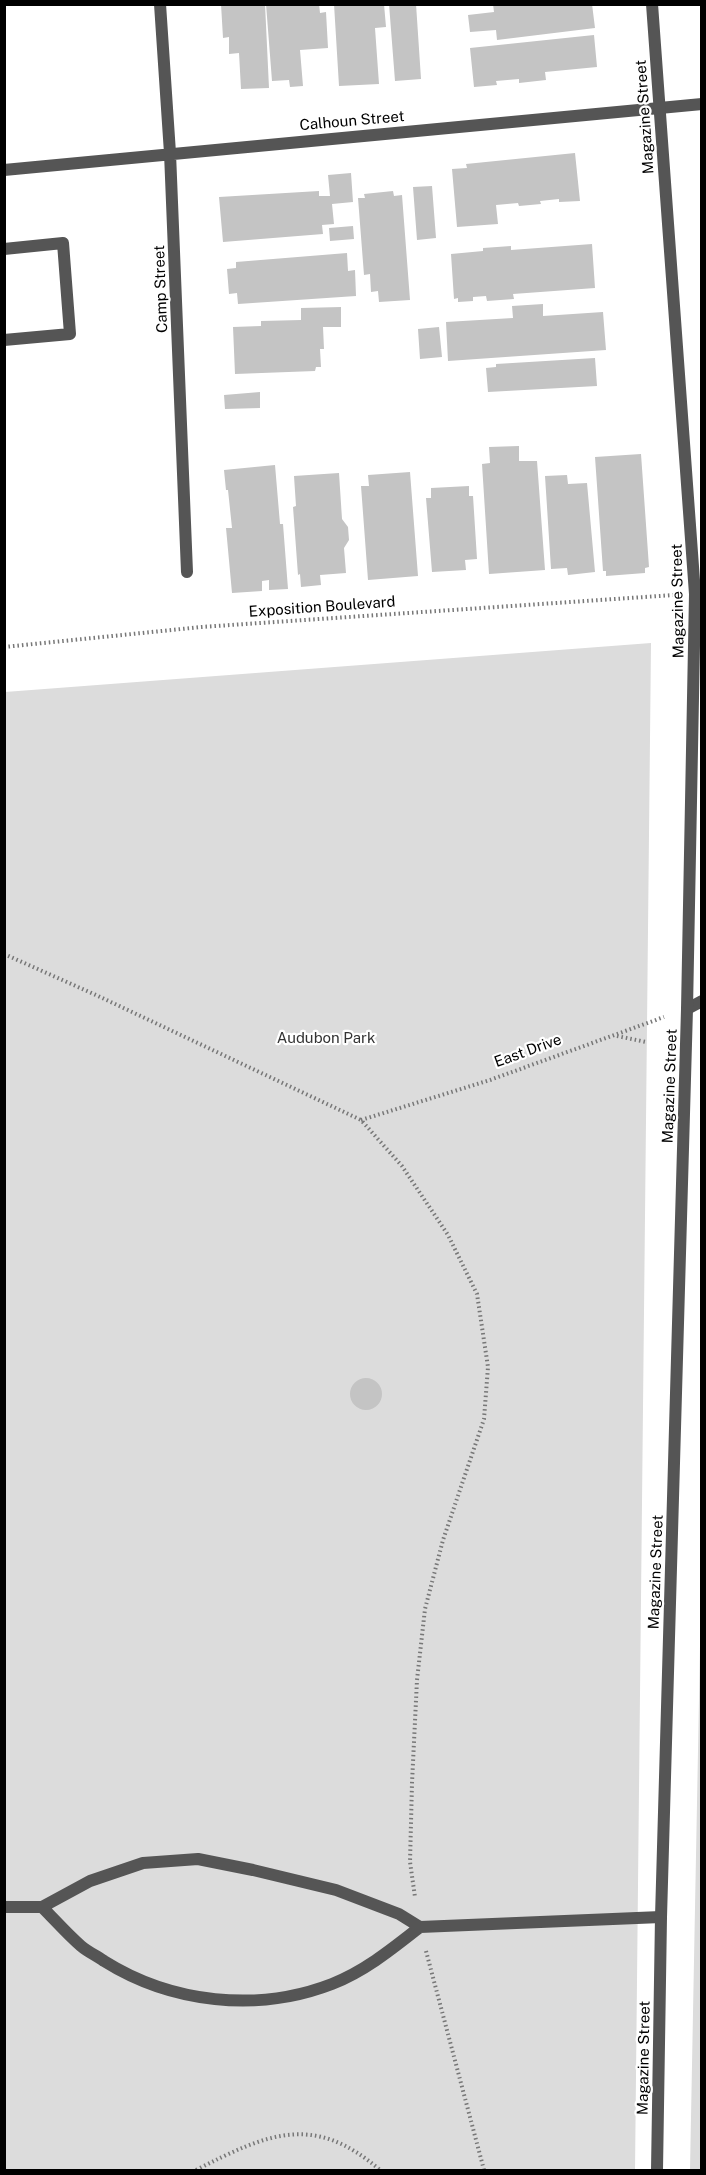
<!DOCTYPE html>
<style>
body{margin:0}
#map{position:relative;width:706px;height:2175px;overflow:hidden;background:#fff;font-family:"Public Sans",sans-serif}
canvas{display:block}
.frame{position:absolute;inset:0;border:6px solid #000;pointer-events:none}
</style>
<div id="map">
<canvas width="706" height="2175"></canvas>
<div class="frame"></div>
</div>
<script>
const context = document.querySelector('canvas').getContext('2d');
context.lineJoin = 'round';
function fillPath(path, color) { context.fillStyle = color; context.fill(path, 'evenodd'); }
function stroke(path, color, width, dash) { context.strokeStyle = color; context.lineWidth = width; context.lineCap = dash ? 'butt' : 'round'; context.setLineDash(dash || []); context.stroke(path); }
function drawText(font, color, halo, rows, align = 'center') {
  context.font = font + ' "Public Sans",sans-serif'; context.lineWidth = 4.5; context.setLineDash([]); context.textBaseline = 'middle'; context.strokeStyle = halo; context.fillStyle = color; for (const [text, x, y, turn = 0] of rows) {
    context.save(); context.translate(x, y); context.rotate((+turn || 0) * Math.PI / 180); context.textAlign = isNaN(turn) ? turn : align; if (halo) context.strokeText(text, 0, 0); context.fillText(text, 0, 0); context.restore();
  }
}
const green = new Path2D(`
 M651 643 635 2170H5V692Z
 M701 1593 702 2170H690Z`);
const building = new Path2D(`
 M221 4H265L269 88 241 89 239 53 229 54V37L223 38Z
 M266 4H319L320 13 326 12 328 48 300 50 303 86 290 87 289 80 272 81Z
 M334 4H384L386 27 375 28 379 84 339 86Z
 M389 4H416L421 79 395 81Z
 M493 4H592L595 28 497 40 496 30 470 32 468 15 494 12Z
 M594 35 597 67 545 72 546 80 519 83V79L496 81 497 85 474 87 470 48Z
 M575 153 580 201 559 202V199L540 201 541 204 519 206 518 203 496 205 498 224 457 227 452 169 467 168 466 164Z
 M351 173 353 202 332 204 334 224 322 225 323 234 223 242 219 197 319 191V196H330L328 175Z
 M432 186 436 238 417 240 413 187Z
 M393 191 394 196 402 195 410 300 379 302 378 291 371 292 370 274 364 275 358 198H365L364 194Z
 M353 226 354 239 330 241 329 228Z
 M592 244 595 288 513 294 514 299 487 301 486 296 473 297V301L458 302V298L454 299 451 254 483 251V248L511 246V250Z
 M347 253 348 271 355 270 356 296 238 304 237 293 229 294 227 269 236 268V262Z
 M543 304V316L603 312 606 350 448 361 446 322 513 318 512 306Z
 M341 307V327H323L324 349H320L321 367H316L315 371 235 374 233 327 261 326V321L301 320V308Z
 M439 327 442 357 420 359 418 329Z
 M595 358 597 386 488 392 486 368 496 367V364Z
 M260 392V408L225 409 224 395Z
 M519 446V461H537L545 570 489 574 482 464 490 463 489 447Z
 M641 454 649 567 645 568V573L606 576V571H603L595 457Z
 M275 465 280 524H283L288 589 269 590V580L262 581V591L232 593 226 528H232L228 490H226L224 470Z
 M410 472 418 576 368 580 361 486H369L368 475Z
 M339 473 342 519 348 527 349 540 344 548 346 573 320 575 321 585 301 587 300 574 298 575 293 507 296 506 294 476Z
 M567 475 568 484 587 483 595 572 568 575 567 568 551 569 545 476Z
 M469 486V496H473L477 559 465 560 466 570 432 572 426 498H431V488Z
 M350 1394a16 16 0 1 1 32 0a16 16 0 1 1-32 0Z`);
const path = new Path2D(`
 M4 647 201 627 674 595
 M4 954 96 995 361 1120 402 1166 448 1235 477 1294 488 1367 484 1419 443 1540 425 1609 417 1680 412 1783 410 1862 415 1897
 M617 1036 646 1042
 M361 1120 490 1080 664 1017
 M426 1951 484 2170
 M196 2170C267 2134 313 2112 380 2170`);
const service = new Path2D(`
 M4 249 63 243 70 334 4 340
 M4 1907H42L90 1881 143 1863 198 1859 253 1870 336 1890 399 1914 420 1927 661 1917
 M42 1907C55 1920 67 1934 81 1946 88 1952 97 1956 104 1961 171 2003 257 2013 332 1984 365 1971 392 1949 420 1927`);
const minor = new Path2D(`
 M160 4 170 153 187 572
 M4 170 702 104
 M687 1009 702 1001`);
const tertiary = new Path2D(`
 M652 4 695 594 687 1009 661 1917 657 2170`);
const streetNames = [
 ["Magazine Street",645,117,-94],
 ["Calhoun Street",352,121,-5],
 ["Camp Street",161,289,-92],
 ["Magazine Street",678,601,-91],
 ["Exposition Boulevard",322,607,-4],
 ["East Drive",528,1051,-20],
 ["Magazine Street",670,1086,-88],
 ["Magazine Street",656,1572,-88],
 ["Magazine Street",644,2058,-89]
];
const parkNames = [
 ["Audubon Park",326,1038]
];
fillPath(green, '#dcdcdc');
fillPath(building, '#c4c4c4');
stroke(path, '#777', 4, [1.5, 3]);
stroke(service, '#555', 12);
stroke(minor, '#555', 12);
stroke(tertiary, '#555', 12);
drawText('15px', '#000', '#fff', streetNames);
drawText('15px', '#333', '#fff', parkNames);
</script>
